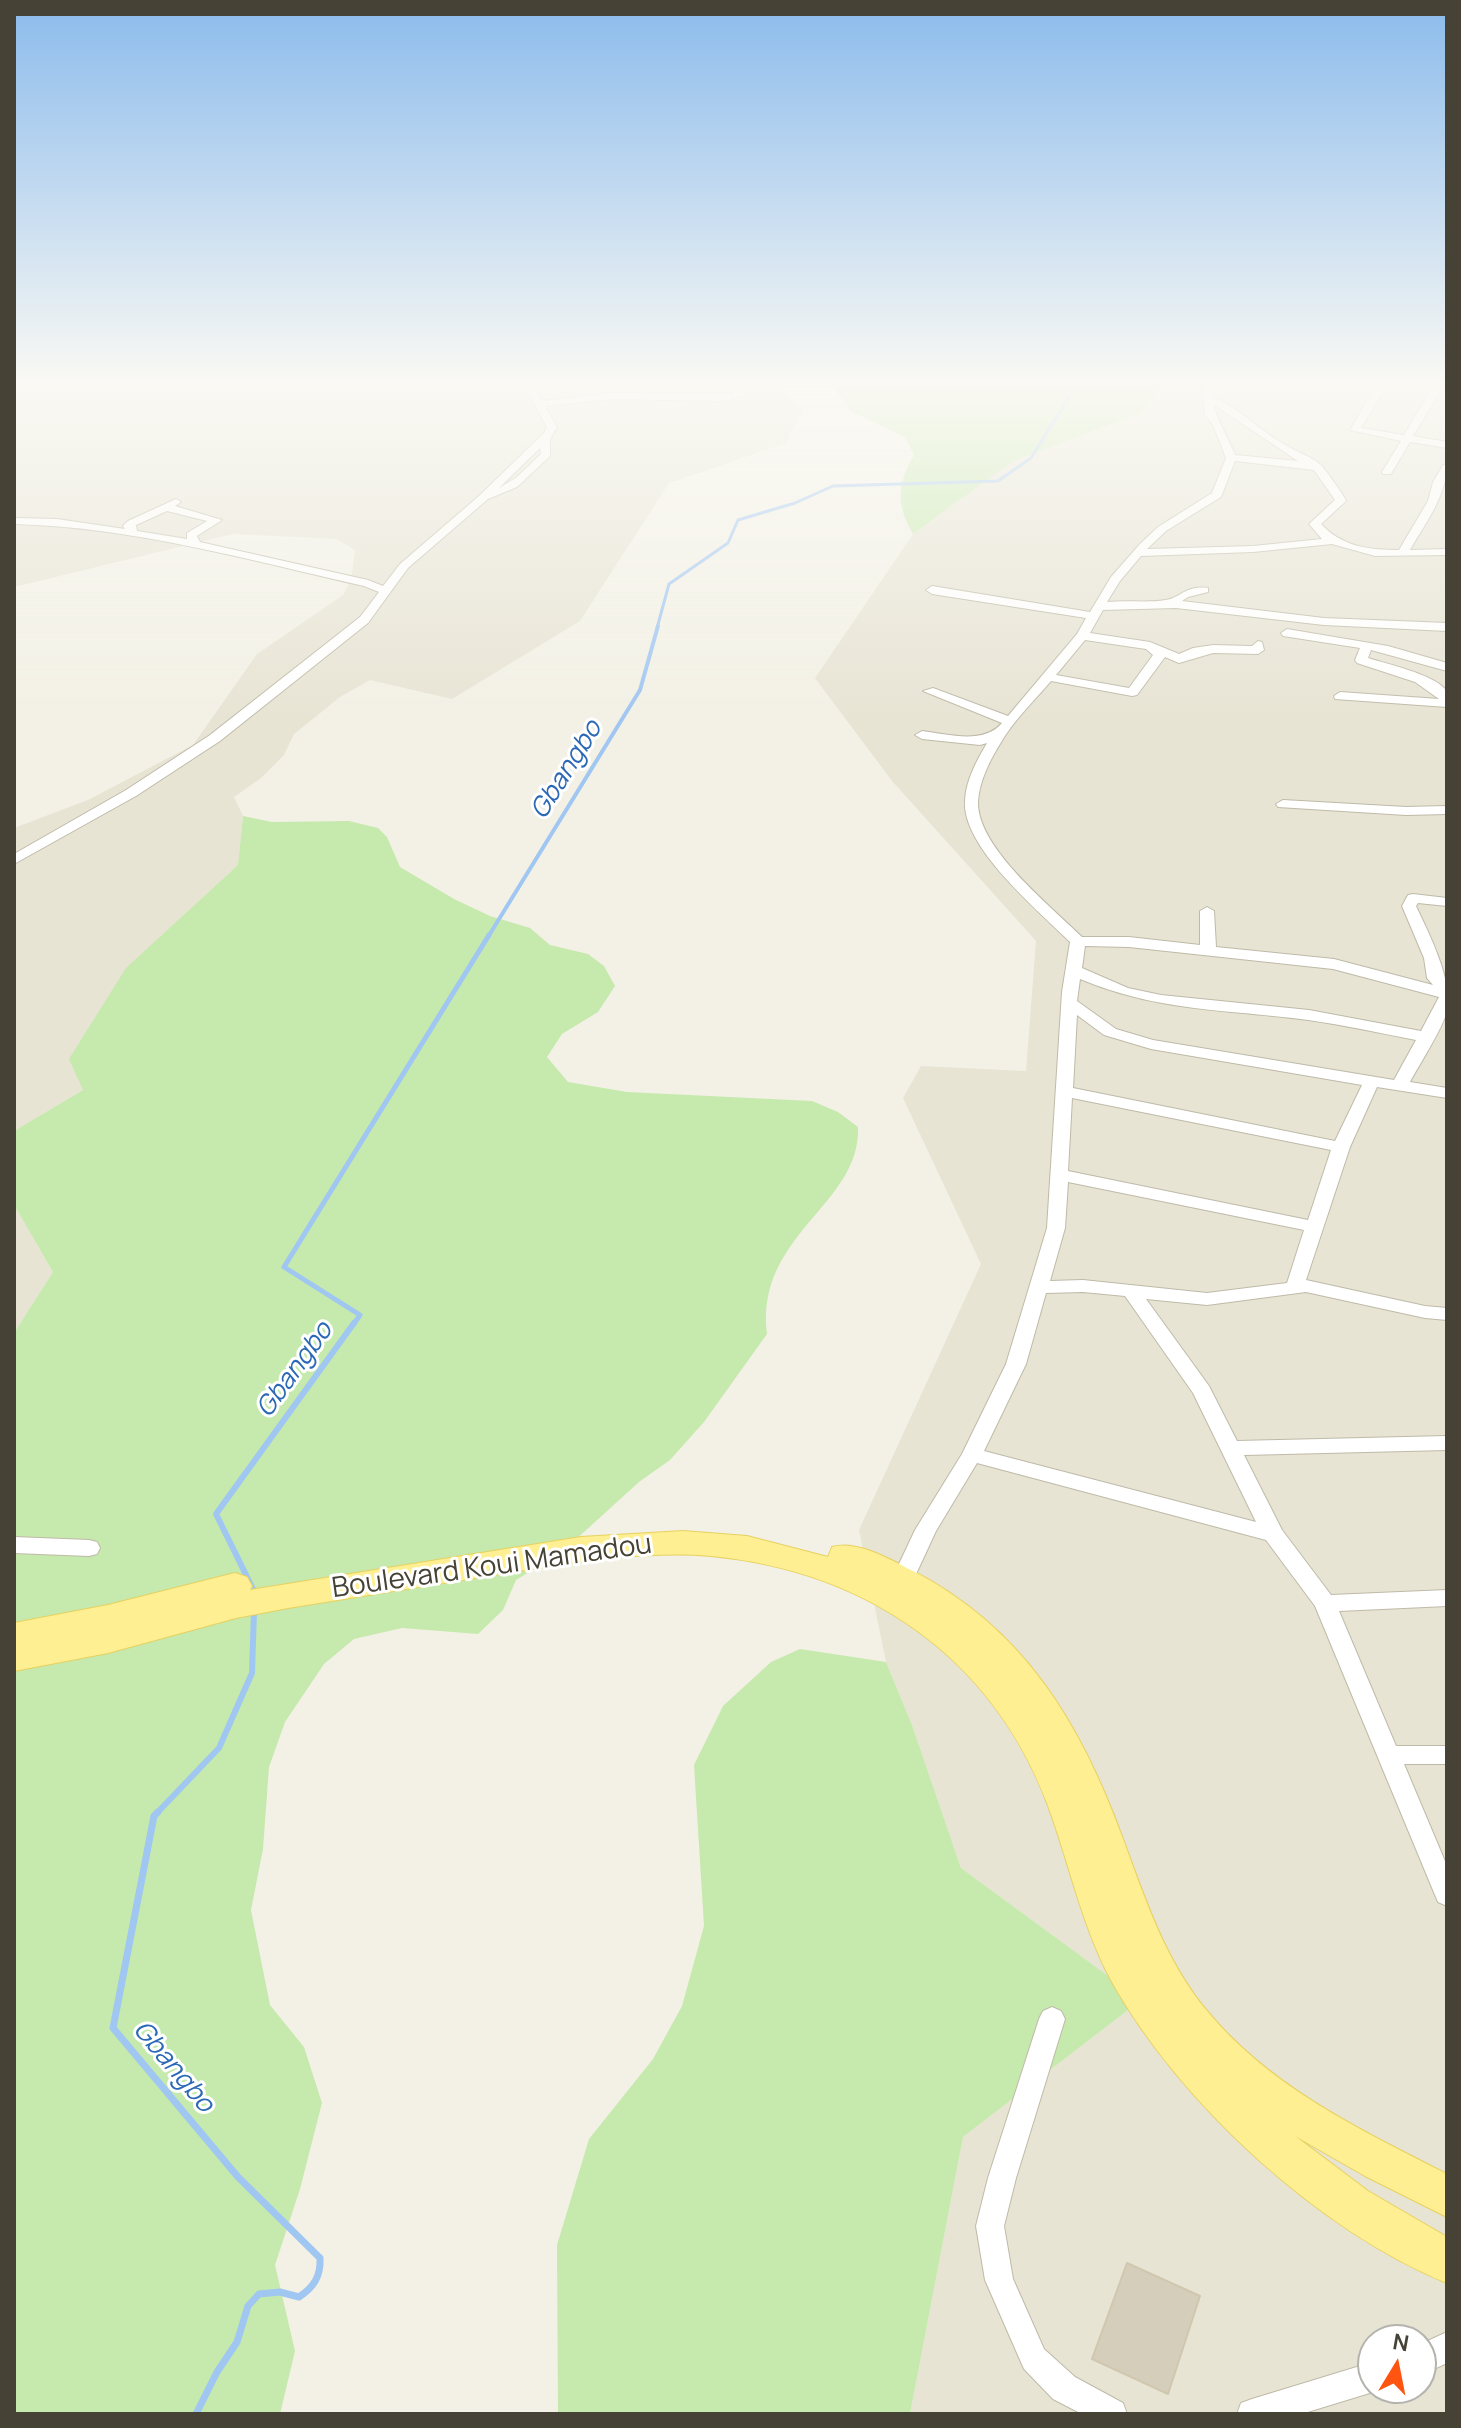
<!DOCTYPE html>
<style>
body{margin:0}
#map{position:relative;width:1461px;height:2428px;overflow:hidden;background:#f3f1e6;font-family:Manrope,sans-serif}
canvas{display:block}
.frame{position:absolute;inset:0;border:16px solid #464235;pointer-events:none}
.north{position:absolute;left:1357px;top:2324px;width:80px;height:80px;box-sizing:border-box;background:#fff;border:2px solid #b5b3ae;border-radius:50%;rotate:10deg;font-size:22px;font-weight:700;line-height:32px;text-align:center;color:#464235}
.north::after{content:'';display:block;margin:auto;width:28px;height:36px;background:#f51;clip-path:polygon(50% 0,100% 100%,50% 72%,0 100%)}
</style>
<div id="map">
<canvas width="1461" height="2428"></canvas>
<div class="frame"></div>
<div class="north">N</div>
</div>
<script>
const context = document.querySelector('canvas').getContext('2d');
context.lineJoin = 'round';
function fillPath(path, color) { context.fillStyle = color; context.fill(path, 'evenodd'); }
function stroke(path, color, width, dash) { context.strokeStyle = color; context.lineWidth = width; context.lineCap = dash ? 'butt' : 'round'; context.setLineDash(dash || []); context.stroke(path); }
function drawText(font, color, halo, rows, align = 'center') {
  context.font = font + ' Manrope,sans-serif'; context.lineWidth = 6; context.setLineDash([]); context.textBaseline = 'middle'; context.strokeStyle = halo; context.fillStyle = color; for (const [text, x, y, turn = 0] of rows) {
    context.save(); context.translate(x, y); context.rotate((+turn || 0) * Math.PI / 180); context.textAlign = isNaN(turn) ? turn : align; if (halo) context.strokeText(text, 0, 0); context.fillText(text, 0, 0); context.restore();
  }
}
const residential = new Path2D(`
 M14 381H771L803 409 786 443 669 483 580 621 452 699 370 680 340 697 294 734 284 755 261 778 234 797 243 816 238 865 127 968 83 1090 14 1131V828L88 800 193 745 257 654 343 595 351 580 355 550 336 539 233 534 14 587Z
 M1166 381H1447V2414H910L963 2137 1141 2000 961 1868 912 1725 886 1662 859 1530 981 1264 903 1098 921 1066 1026 1071 1036 941 892 781 815 678 913 534 1012 461 1139 414ZM1373 2340H1421V2388H1373Z
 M14 1205 53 1272 14 1333Z`);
const green = new Path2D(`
 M818 381H1166L1139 414 1013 461 913 534C896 504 897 485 914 455L905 437 852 412 831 384Z
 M243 816 272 822 349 821 378 828 387 837 400 867 454 899 490 916 530 928 550 945 588 954 604 966 615 986 598 1012 562 1034 547 1057 568 1082 627 1092 812 1101 838 1112 858 1127C861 1205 755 1234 767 1334L704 1422 670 1460 639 1482 562 1552 516 1580 503 1610 478 1634 402 1628 354 1639 324 1664 285 1722 269 1767 263 1849 251 1910 270 2005 304 2047 322 2103 300 2189 275 2265 295 2351 280 2414H14V1333L53 1272 14 1205V1131L83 1090 69 1059 126 968 238 865Z
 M800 1649 886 1662 912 1725 961 1868 1141 2000 963 2137 910 2414H558L557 2245 589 2139 653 2059 682 2006 704 1926 694 1765 723 1706 771 1662Z`);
const streamFar4 = new Path2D(`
 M657 628 669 584 728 543 738 520 795 503 833 486 998 481 1031 458 1071 394 1074 381`);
const streamFar3 = new Path2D(`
 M488 937 640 690 658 626`);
const streamFar2 = new Path2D(`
 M353 1325 360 1315 284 1267 489 935`);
const streamFar1 = new Path2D(`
 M255 1593 216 1514 354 1323
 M156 1814 219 1748 252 1673 254 1611`);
const stream = new Path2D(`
 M158 1812 154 1816 113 2028 238 2177 320 2258C321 2276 314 2287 299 2297L280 2292 259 2294 248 2306 237 2342 217 2372 196 2414`);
const building = new Path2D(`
 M1127 2263 1200 2296 1168 2394 1092 2359Z`);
const street = new Path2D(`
 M521 381H531L542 401 611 393 735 394 721 385 726 382 749 394 723 401 611 399 545 406 557 427 550 439V456L517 487 488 499 408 568 368 623 220 741 136 796 14 864V854L126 790 210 735 360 617 379 592 364 586C249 560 132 527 14 524V518L57 519 125 529 123 526 128 521 176 499 181 502 175 506 222 520 197 536 200 542 368 580 383 586 400 564 479 496 544 433 547 427ZM540 448 541 454 517 477 499 488ZM167 511 207 521 187 533V539L137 531 136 525Z
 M1201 381H1211L1213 397C1239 408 1258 429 1282 443 1294 451 1311 456 1321 465 1324 468 1346 498 1346 501L1321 524C1342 547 1370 550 1399 550L1428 501 1433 482 1443 465 1447 464C1447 495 1425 524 1410 550L1447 549V555L1375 556 1332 544 1253 552 1141 556 1120 581 1107 602C1126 600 1148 603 1166 600 1180 598 1186 585 1208 588V592L1188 597 1182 601 1324 618 1447 623V631L1324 625 1176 608 1103 610 1090 633 1150 642 1179 654 1193 648 1213 645 1252 646 1258 641 1262 642 1264 650 1258 654 1213 653 1179 663 1165 657 1137 695 1132 696 1051 681C1034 701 1013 721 1000 744 990 760 979 782 978 802 977 848 1051 906 1082 937H1129L1200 945V911L1207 907 1214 911 1216 947 1334 959 1433 985 1427 978 1424 958 1402 906 1408 895 1413 894 1447 898V906L1418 903 1416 906C1429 934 1453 980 1447 1011 1443 1028 1419 1065 1410 1082L1447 1088V1098L1377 1087 1350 1147 1306 1280 1425 1306 1447 1308V1320L1425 1318 1306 1292 1207 1305 1146 1299 1209 1386 1237 1441 1447 1436V1450L1244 1455 1282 1530 1331 1595 1447 1590V1606L1339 1611 1396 1746H1447V1764H1404L1447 1866V1906L1438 1902 1435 1895 1315 1606 1266 1540 977 1463 936 1531 910 1587 902 1589 894 1587 891 1581 915 1530 962 1454 1006 1364 1047 1228 1062 992 1070 942C1039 911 961 847 965 800 966 780 977 760 987 743L980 745 922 739 915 735 922 731C947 734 984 745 1002 723L923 691 933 688 1008 716 1077 634 1086 618 932 594 926 590 932 586 1090 612 1111 577 1140 544 1158 527 1212 493 1226 458 1213 425 1205 415ZM1214 405 1298 461 1235 455C1230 441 1215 417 1214 405ZM1235 461 1314 470 1335 500 1309 524 1322 539 1253 546 1147 549 1166 531 1221 497ZM1085 640 1146 649 1153 655 1129 688 1056 675ZM1085 946 1129 947 1333 969 1439 997 1421 1031 1309 1010 1161 995 1128 988 1082 968ZM1080 979C1159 1012 1225 1009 1308 1020 1344 1025 1380 1033 1416 1040L1394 1080 1153 1040 1116 1029 1077 1001ZM1077 1015 1104 1035 1151 1049 1362 1085 1335 1141 1073 1088ZM1072 1098 1331 1150 1308 1220 1068 1171ZM1068 1182 1304 1230 1287 1283 1207 1293 1083 1280 1050 1281 1065 1228ZM1083 1292 1125 1296 1193 1393 1256 1522 984 1451 1026 1364 1046 1293Z
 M1381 383 1386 386 1361 428 1404 435 1434 385 1439 382 1444 385 1413 436 1447 442V448L1410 442 1391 474H1383L1382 472 1401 441 1350 430 1376 386Z
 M1287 629 1388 646 1447 663V671L1371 650 1368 658C1387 664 1432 674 1445 689 1448 693 1447 701 1447 707L1335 699 1334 696 1340 692 1439 699 1415 682 1357 663 1355 660 1360 648 1283 636 1281 633Z
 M1283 800 1406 807 1447 806V814L1406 815 1278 807 1276 804Z
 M14 1537 89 1540 97 1542 100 1548 97 1554 89 1556 14 1553Z
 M1052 2007 1061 2011 1065 2019 1016 2178 1004 2226 1013 2279 1044 2349 1075 2377 1123 2403 1127 2414H1082L1053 2399 1024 2369 985 2280 976 2226 988 2178 1039 2019 1043 2011Z
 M1447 2332V2363L1421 2375V2344Z
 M1373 2362V2388H1382L1373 2392 1301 2414H1237L1241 2403 1252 2399Z`);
const primary = new Path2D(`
 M683 1531 747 1536 828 1557 832 1547C857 1540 889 1559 911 1570 1024 1628 1081 1724 1123 1839 1145 1899 1166 1963 1208 2012 1270 2087 1362 2131 1447 2174V2217L1365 2176 1295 2136 1368 2191 1447 2237V2283C1319 2231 1179 2102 1112 1982 1082 1927 1069 1862 1047 1803 991 1656 866 1571 711 1556 642 1550 573 1563 506 1573 434 1585 361 1596 288 1608L236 1618 108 1653 14 1671V1623L108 1605 235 1573 247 1577 252 1586 250 1590 581 1537Z`);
const waterNames = [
 ["Gbangbo",567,770,-58],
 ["Gbangbo",295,1370,-54],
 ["Gbangbo",173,2067,50]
];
const nearStreetnames = [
 ["Boulevard Koui Mamadou",492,1567,-8]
];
fillPath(residential, '#e7e4d4');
fillPath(green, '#c6e9ad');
stroke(streamFar4, '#a0c6f2', 3);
stroke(streamFar3, '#a0c6f2', 4);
stroke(streamFar2, '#a0c6f2', 5);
stroke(streamFar1, '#a0c6f2', 6);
stroke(stream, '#a0c6f2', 7);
fillPath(building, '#d5cebb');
stroke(building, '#d0c7ae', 2);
stroke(street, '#bfbaa8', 2);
stroke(primary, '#e7d160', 2);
fillPath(street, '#fff');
fillPath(primary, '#ffef93');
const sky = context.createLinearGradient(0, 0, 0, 721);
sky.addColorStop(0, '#8bbbec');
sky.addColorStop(0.53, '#faf9f4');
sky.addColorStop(1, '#faf9f400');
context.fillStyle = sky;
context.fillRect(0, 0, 1461, 721);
drawText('italic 26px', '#2b68b5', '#fff', waterNames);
drawText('28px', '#464235', '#fff', nearStreetnames);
</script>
